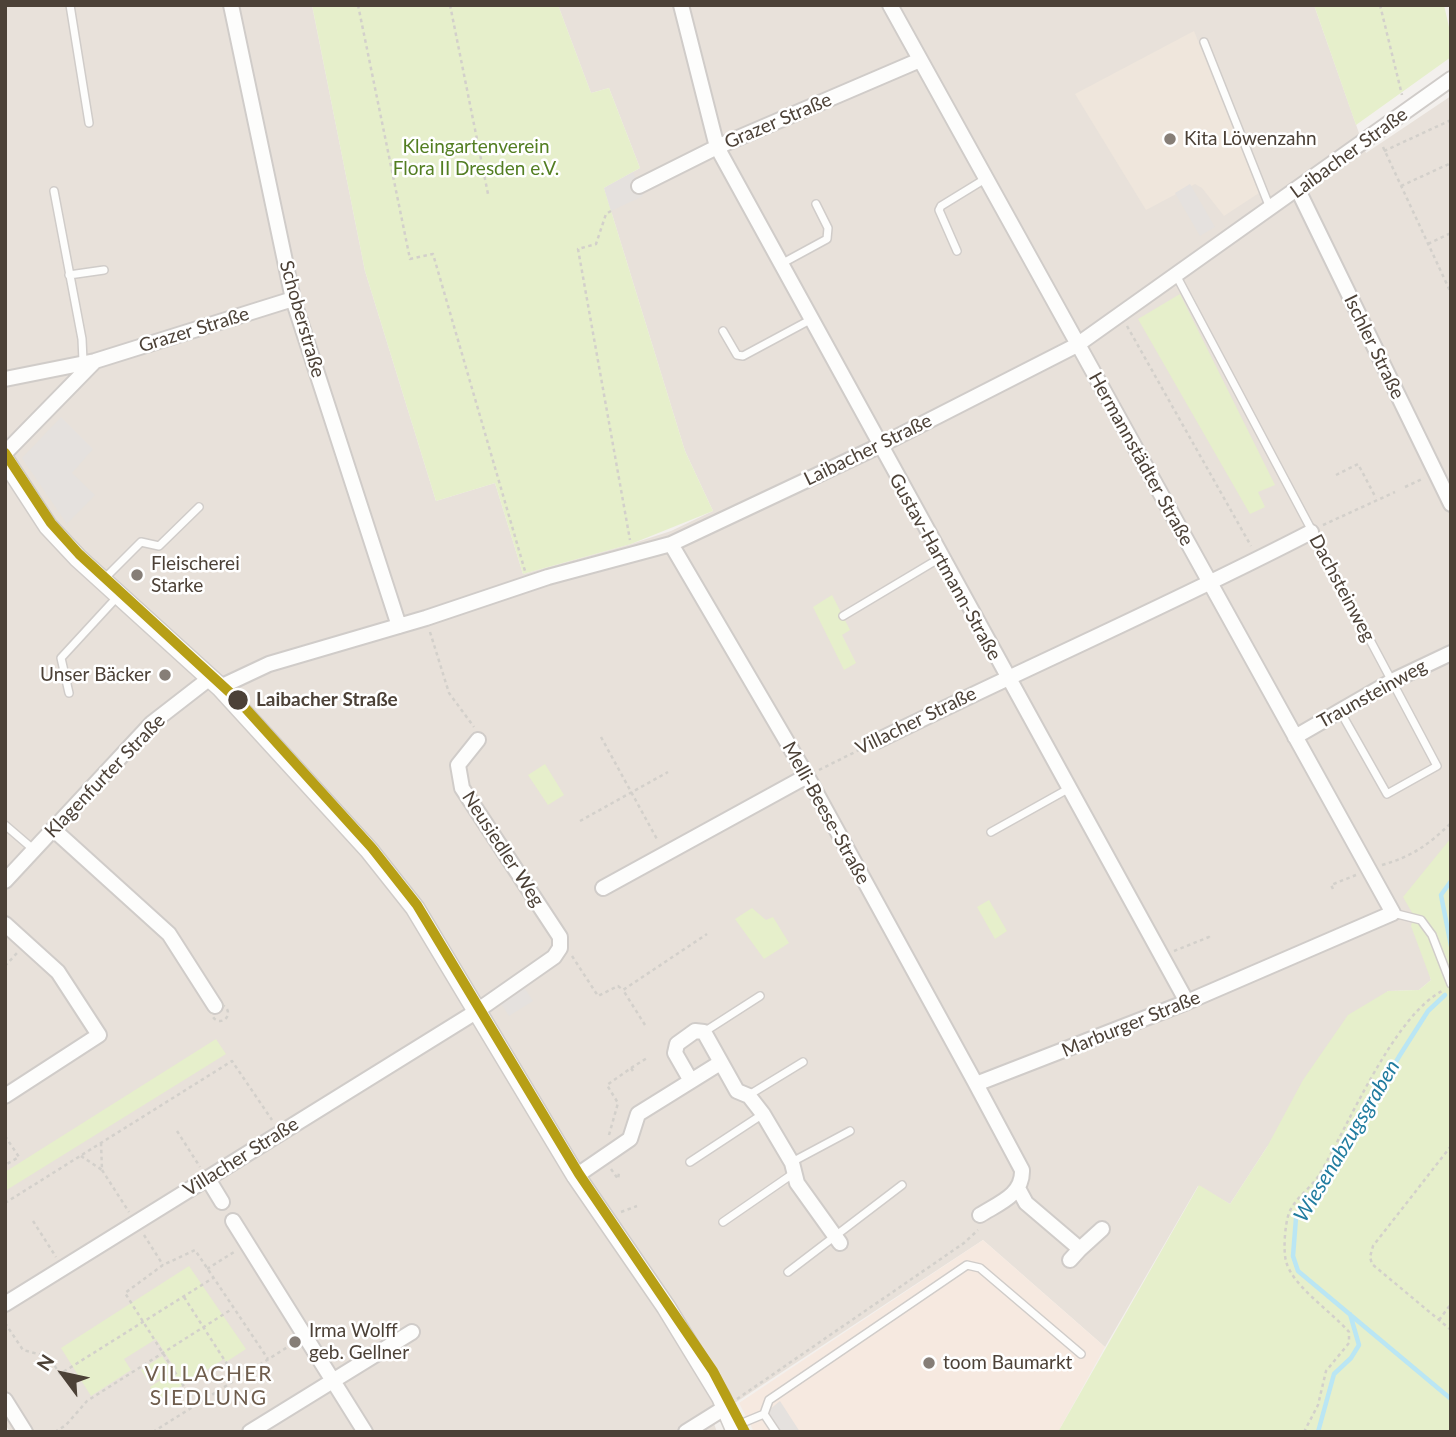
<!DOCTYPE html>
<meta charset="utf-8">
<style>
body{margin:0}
#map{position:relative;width:1456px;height:1437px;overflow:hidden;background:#f3f0ed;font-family:Lato,sans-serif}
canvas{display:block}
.frame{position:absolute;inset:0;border:7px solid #4c4137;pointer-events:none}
.north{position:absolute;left:28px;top:1339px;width:70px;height:70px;-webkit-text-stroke:5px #fff;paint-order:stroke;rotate:303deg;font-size:19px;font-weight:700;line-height:28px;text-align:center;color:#4c4137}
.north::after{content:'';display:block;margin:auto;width:24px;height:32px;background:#4c4137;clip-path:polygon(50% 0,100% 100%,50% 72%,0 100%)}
</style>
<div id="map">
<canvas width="1456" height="1437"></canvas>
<div class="frame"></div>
<div class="north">N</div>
</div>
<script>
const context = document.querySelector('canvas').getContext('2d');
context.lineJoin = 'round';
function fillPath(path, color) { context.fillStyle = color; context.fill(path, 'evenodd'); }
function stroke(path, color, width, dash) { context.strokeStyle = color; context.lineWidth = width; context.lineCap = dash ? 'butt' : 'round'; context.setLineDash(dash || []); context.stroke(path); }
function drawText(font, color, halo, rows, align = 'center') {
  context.font = font + ' Lato,sans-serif'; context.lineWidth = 5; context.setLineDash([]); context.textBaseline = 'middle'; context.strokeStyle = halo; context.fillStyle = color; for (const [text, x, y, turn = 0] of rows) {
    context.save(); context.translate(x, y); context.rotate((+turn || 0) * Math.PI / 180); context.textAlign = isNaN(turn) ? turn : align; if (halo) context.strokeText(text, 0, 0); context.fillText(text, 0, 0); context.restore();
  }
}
const residential = new Path2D(`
 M5 5H312L365 271 436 501 495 483 523 574 631 544 671 531 713 511 685 451 604 188 640 168 609 88 591 93 558 5H1314L1366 153 1451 96V838L1414 916 1431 980 1419 990 1388 991 1267 1147 1230 1204 1198 1186 1105 1347 983 1240 712 1418 717 1432H10L5 1424Z`);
const commercial = new Path2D(`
 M983 1240 1105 1347 1058 1432H754L739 1403Z`);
const education = new Path2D(`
 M1194 31 1259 193 1224 216 1202 188 1195 184 1146 210 1075 94Z`);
const green = new Path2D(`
 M312 5H558L591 93 609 88 640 168 604 188 685 451 713 511 631 544 523 574 495 483 436 501 365 271Z
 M1314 5H1444L1451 36V57L1356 125Z
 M1180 294 1275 485 1258 492 1265 507 1250 514 1138 319Z
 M832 595 850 630 842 635 856 663 844 670 813 607Z
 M545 764 564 795 548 805 528 775Z
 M1451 838V1432H1058L1199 1185 1230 1204 1267 1147 1303 1080 1348 1015 1388 991 1419 990 1431 980 1411 926 1414 916 1403 897Z
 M989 900 1007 931 995 939 977 907Z
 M752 908 766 920 773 917 789 943 764 959 735 919Z
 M216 1039 226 1054 5 1191V1172Z
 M189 1266 246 1349 226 1362 224 1359 159 1400 150 1387 176 1370 156 1339 124 1359 131 1370 91 1396 61 1348Z
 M162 1356 172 1371 150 1384 141 1370Z`);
const parking = new Path2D(`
 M633 172 643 196 611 211 604 188Z
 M1190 184 1215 227 1200 236 1175 193Z
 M61 417 93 449 72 473 95 495 67 524 22 458Z
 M524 987 533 1001 509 1016 500 1002Z
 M780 1401 800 1432H776L764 1414Z`);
const stream = new Path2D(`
 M1451 881 1441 895 1451 946
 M1445 995 1428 1011 1400 1055 1337 1161 1329 1181 1296 1218 1293 1256 1298 1271 1451 1399
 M1318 1432 1334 1374 1351 1358 1359 1345 1350 1314`);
const path = new Path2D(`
 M358 5 410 259 433 254 525 571
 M450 5 488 194
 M1380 5 1402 95
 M1383 147 1451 293
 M1384 151 1451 120
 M1401 186 1451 163
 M611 211 606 214 596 244 578 249 630 540
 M1428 244 1451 233
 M1127 326 1251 546
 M1336 475 1358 464 1376 498
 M1405 487 1424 478
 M1323 525 1395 492
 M430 632 449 693 474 727
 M601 737 658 841
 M819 770 863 748
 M580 821 668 772
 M1382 865C1413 856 1428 845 1451 823
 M1333 889 1331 885 1356 875
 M1174 951 1209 937 1210 939
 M572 956 598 996 618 986 623 990
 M5 966 17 953
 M212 1013a8 8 0 1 1 16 0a8 8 0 1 1-16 0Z
 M645 1025 623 990 707 934
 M631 1068 647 1058
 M177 1131 200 1167
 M609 1135 618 1103 607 1085 631 1068 633 1071
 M5 1136 19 1157 5 1165
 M1451 1146 1373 1246 1370 1257 1372 1264 1451 1330
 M81 1156 102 1170 101 1143
 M611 1169 618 1179 619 1173
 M102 1170 129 1212
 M5 1203 232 1061 272 1120
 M621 1212 637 1206
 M33 1221 56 1257
 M144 1235 163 1265
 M207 1269 234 1252
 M184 1297 236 1378
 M1439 1320 1451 1304
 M5 1323 23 1350 49 1357 60 1374 213 1278
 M737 1399 964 1243 978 1230
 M195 1404 125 1293 163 1265 195 1250 268 1359
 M55 1432 66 1425 87 1401 232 1309
 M153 1432 294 1343
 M1304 1432 1318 1405 1326 1371 1349 1343V1332C1331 1311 1292 1286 1286 1261 1283 1250 1285 1224 1289 1213 1295 1198 1310 1189 1319 1175 1348 1127 1394 1014 1444 990`);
const service = new Path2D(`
 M70 5 89 123
 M1204 42 1270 208
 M54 191 82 339 83 361
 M957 251 939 210 941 206 985 179
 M781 264 827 239 828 228 816 204
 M69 275 104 270
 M1176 275 1437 766 1387 794 1340 711
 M723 331 737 355 743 356 810 320
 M103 580 141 542 159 546 199 507
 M843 616 940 558
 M69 693 61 658 119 595
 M5 825 33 849
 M991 832 1068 789
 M1393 913 1421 920 1432 935 1451 984
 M704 1032 760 996
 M749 1095 803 1062
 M690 1162 763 1114
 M792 1162 850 1131
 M723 1222 794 1173
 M788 1272 902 1185
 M735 1426 764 1414
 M776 1432 764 1414 769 1400 967 1265 980 1268 1081 1354`);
const minor = new Path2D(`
 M231 5 293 299 399 626
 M681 5 717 147 1187 1002
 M890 5 1393 913 1187 1002 976 1084 1022 1170C1023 1195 999 1203 980 1215
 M639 186 717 147 920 60
 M1298 190 1451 504
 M5 379 95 361 293 299
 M5 453 95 361
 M671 544 807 776 976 1084
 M220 687 269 664 426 618 548 577 671 544 879 446 1077 345 1451 79
 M1295 737 1392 681 1451 653
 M877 741C1021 670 1168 606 1311 532
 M53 829 169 934 215 1006
 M5 881 152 723 210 678
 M603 888 807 776
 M5 924 58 972 99 1035 5 1096
 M691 1081 675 1053 677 1044 695 1031 704 1032 737 1091 749 1096 763 1114 792 1163 797 1183 840 1243
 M576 1176 630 1139 638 1114 720 1063
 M208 1179 222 1202
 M1019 1190 1026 1203 1080 1249 1102 1229
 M233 1221 365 1432
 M1070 1260 1080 1249
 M5 1304 474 1013 554 957 560 948V937L462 788 458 765 478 740
 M5 1400 25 1432
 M250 1432 412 1332
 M686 1432 726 1407`);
const tertiary = new Path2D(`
 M5 460 48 526 78 558 220 687 369 850 415 908 576 1176 666 1307 721 1397 736 1432`);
const tram1 = new Path2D(`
 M5 453 51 523 79 554 238 700 372 848 417 905 579 1174 713 1371 745 1432`);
const markers = [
 [1170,139,7,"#867e77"],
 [137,575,7,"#867e77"],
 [165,675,7,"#867e77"],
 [238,700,11,"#4c4137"],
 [295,1342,7,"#867e77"],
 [929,1363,7,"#867e77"]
];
const streetNames = [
 ["Grazer Straße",778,121,-23],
 ["Laibacher Straße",1349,153,-36],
 ["Schoberstraße",302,319,74],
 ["Grazer Straße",194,330,-17],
 ["Ischler Straße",1374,347,64],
 ["Laibacher Straße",868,450,-26],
 ["Hermannstädter Straße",1141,459,61],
 ["Gustav-Hartmann-Straße",945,567,61],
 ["Dachsteinweg",1342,588,62],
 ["Traunsteinweg",1372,694,-29],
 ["Villacher Straße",916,721,-26],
 ["Klagenfurter Straße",105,776,-46],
 ["Melli-Beese-Straße",826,813,61],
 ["Neusiedler Weg",503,849,57],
 ["Marburger Straße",1131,1024,-22],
 ["Villacher Straße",241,1157,-32]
];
const poiNames = [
 ["Kita Löwenzahn",1184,139],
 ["Fleischerei",151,564],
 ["Starke",151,586],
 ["Unser Bäcker",151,675,"right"],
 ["Irma Wolff",309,1331],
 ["geb. Gellner",309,1353],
 ["toom Baumarkt",943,1363]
];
const parkNames = [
 ["Kleingartenverein",476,147],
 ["Flora II Dresden e.V.",476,169]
];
const stopNames = [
 ["Laibacher Straße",256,700]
];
const waterNames = [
 ["Wiesenabzugsgraben",1347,1141,-59]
];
const neighbourhoodNames = [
 ["VILLACHER",209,1374],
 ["SIEDLUNG",209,1398]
];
fillPath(residential, '#e8e1da');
fillPath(commercial, '#f6e9e0');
fillPath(education, '#efe6dc');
fillPath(green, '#e6efcb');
fillPath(parking, '#e5e1de');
stroke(stream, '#bae6f4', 4.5);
stroke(service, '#d0ccc9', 10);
stroke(minor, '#d0ccc9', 18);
stroke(tertiary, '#d0ccc9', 21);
stroke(path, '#d3d0cb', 2.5, [3.5, 3.5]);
stroke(service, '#fdfdfc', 7);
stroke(minor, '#fdfdfc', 14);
stroke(tertiary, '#fdfdfc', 18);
stroke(tram1, '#b79f16', 10);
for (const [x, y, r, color] of markers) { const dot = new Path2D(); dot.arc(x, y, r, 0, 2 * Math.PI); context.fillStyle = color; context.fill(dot); stroke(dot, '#fff', 2.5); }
drawText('19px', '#4c4137', '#fff', streetNames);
drawText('19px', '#4c4137', '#fff', poiNames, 'left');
drawText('19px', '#537e22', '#fff', parkNames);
drawText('bold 19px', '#4c4137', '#fff', stopNames, 'left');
drawText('italic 21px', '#217c9f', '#fff', waterNames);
context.letterSpacing = '2px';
drawText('21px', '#6f5d4d', '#fff', neighbourhoodNames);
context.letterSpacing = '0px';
</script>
